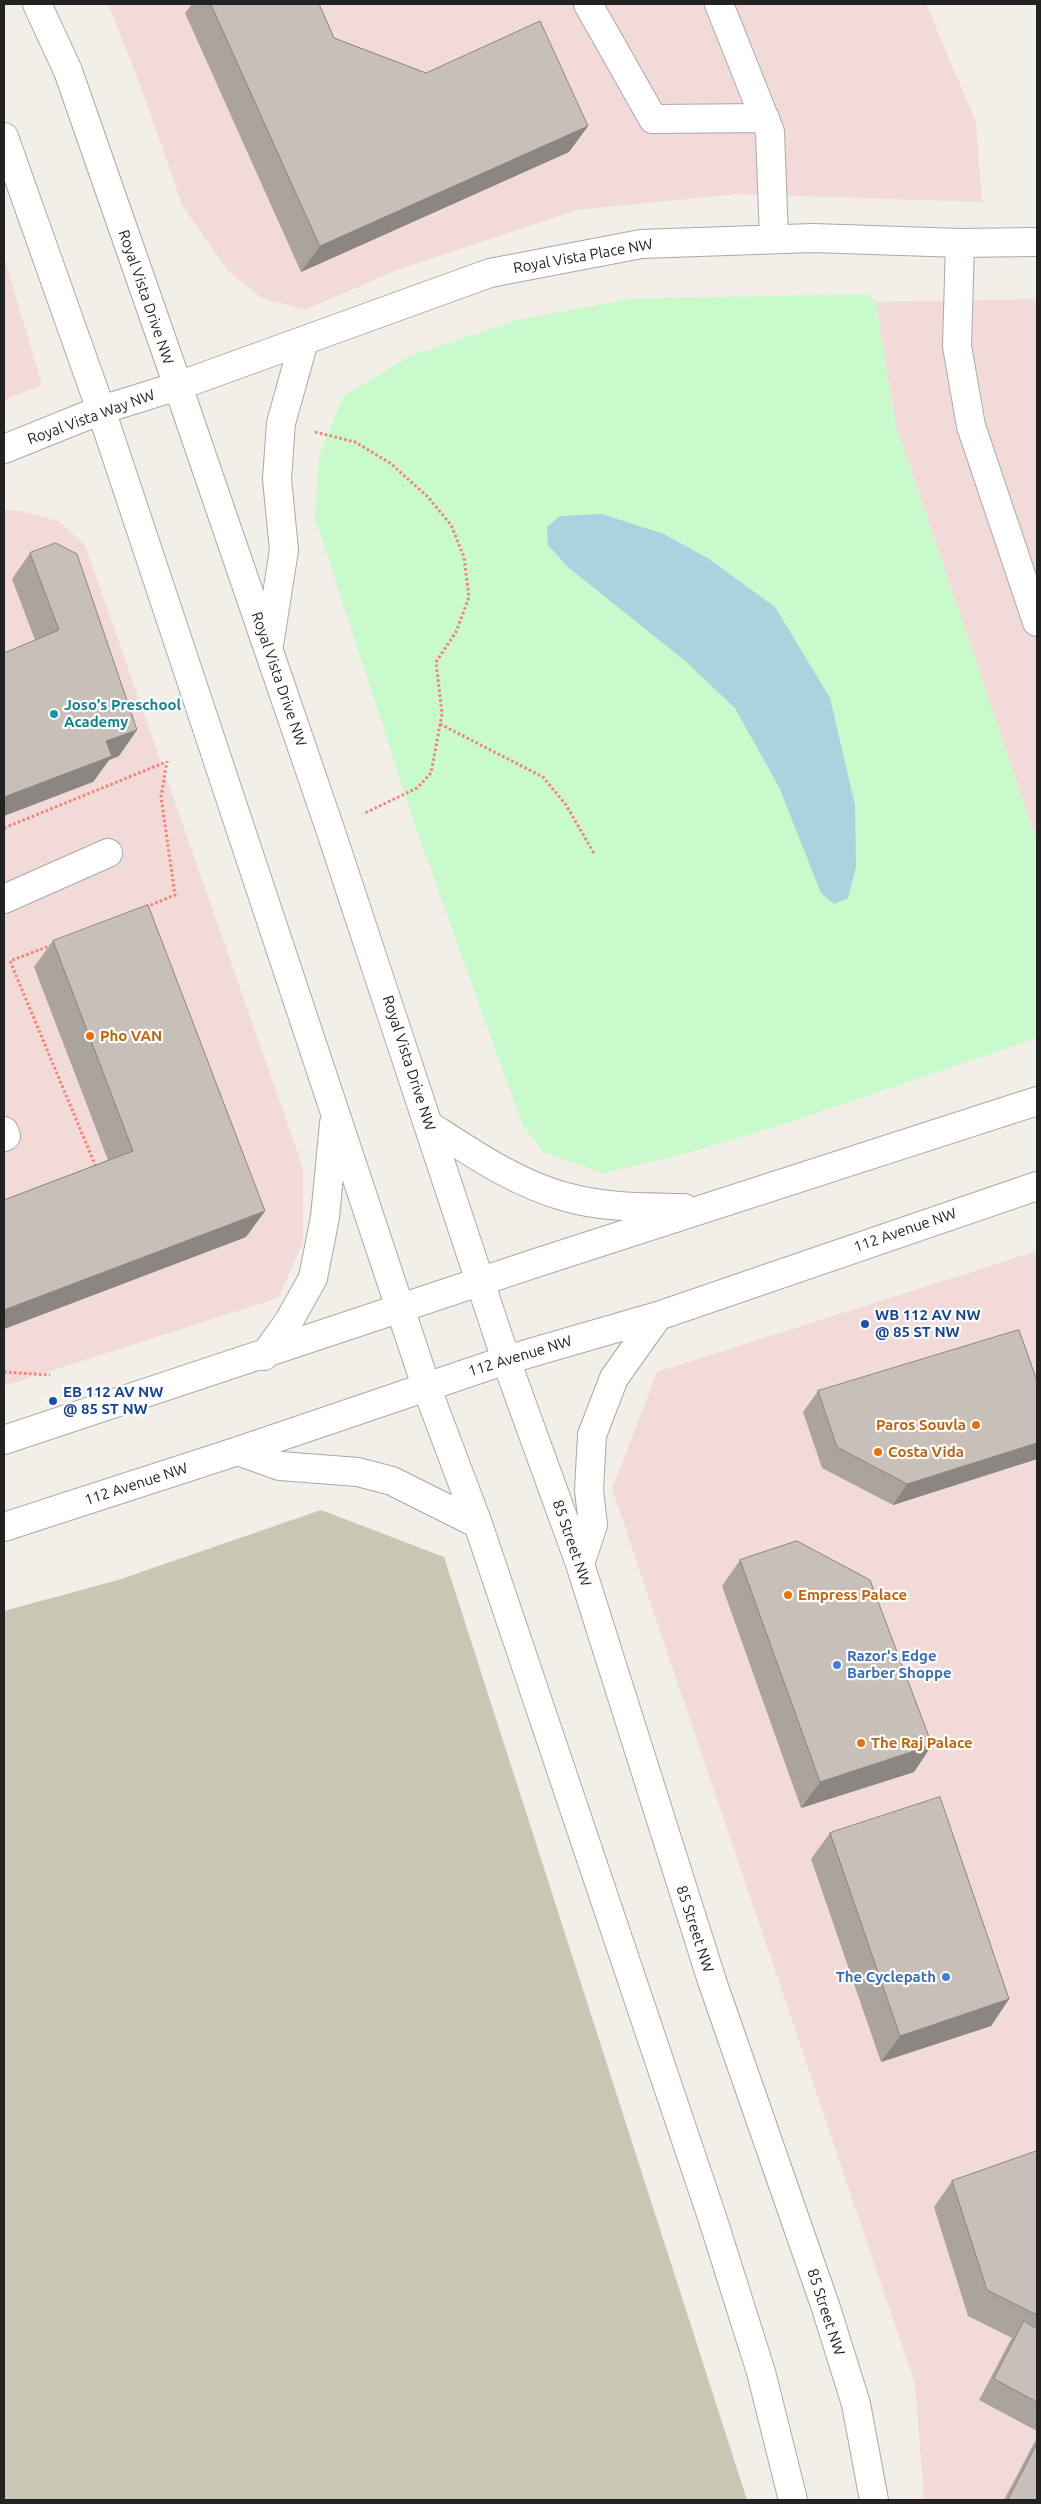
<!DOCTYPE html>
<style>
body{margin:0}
#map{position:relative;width:1041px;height:2504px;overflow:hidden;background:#f2efe9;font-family:Ubuntu,sans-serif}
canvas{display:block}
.frame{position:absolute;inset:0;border:5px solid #222;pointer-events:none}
</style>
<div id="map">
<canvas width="1041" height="2504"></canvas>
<div class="frame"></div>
</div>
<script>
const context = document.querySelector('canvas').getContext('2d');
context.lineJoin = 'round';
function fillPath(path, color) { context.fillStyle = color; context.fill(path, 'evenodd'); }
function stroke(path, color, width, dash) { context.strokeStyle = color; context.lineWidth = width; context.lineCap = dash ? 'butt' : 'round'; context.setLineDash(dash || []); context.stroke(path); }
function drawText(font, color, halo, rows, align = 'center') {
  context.font = font + ' Ubuntu,sans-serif'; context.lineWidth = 4.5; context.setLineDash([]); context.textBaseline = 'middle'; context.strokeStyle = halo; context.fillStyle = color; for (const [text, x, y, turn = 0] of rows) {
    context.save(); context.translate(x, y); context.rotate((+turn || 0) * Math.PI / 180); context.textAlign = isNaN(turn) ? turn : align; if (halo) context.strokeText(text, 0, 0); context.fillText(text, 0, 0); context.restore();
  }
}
const commercial = new Path2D(`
 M108 4H926L976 122 982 202 738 194 577 210 397 270 305 310 262 298 229 272 183 207 140 85Z
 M4 257 42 385 4 400Z
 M1037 299V842L895 423 876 302Z
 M4 510H16L59 521 85 545 303 1168V1243L278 1298 4 1386Z
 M1037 1251V2500H924L915 2384 612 1489 657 1372Z`);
const construction = new Path2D(`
 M321 1510 444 1557 747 2500H4V1611L118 1580Z`);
const park = new Path2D(`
 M867 294 876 302 895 423 1037 842V1038L790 1122 688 1153 603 1173 543 1152 522 1124 416 828 315 518 319 456 344 396 410 356 518 320 628 299Z`);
const water = new Path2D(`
 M602 514 664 534 709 559 775 607 830 698 855 805 856 867 848 898 834 904 821 893 779 787 735 708 684 660 568 567 548 545 547 527 560 516Z`);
const path = new Path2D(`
 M315 432 355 442 390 463 428 497 451 525 464 557 469 597 456 632 436 662 442 714 431 773 417 788 363 814
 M440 724 543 777 566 805 595 855
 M4 828 166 762
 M146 907 175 895 161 797 167 761
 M52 945 10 961 96 1167
 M4 1372 50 1375`);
const minor = new Path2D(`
 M37 4 68 71 178 386 330 829 506 1360 580 1564 712 1981 826 2308 856 2404 874 2500
 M588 4 653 119 765 118
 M719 4 770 132 774 239
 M4 137 101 410 426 1386 478 1524 712 2217 761 2372 793 2500
 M960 243 957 346 971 426 1037 622
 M4 449 101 410 178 386 490 273 641 244 813 238 960 243 1037 242
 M269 645 284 550 277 479 281 423 304 341
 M4 899 108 853
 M430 1126C472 1153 517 1184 566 1197 604 1208 645 1207 684 1208
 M4 1131 6 1136 4 1137
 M264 1356 289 1321 313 1278 325 1217 334 1123
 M4 1440 539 1262 1037 1101
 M238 1451 280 1466 358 1472 392 1481 478 1524
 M4 1527 238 1451 506 1360 658 1316 1037 1186
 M580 1564 593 1525 589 1490 592 1435 614 1378 658 1316`);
const wall = new Path2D(`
 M192 4H319L334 38 426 73 588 126 569 152 301 272 185 13Z
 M30 553 119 756 109 760 93 782 35 640 12 579Z
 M53 941 265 1211 246 1237 4 1329V1200L108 1160 34 967Z
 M1037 1381V1459L893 1505 822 1468 803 1412 818 1391Z
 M740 1560 932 1745 914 1772 801 1808 722 1586Z
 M830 1833 1009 1999 991 2026 881 2062 811 1859Z
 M1037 2151V2431L979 2400 1009 2343 1012 2338 968 2316 934 2207 952 2181Z
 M1037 2438V2500H1004L1033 2445Z`);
const shadedWall = new Path2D(`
 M588 126 569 152 301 272 320 246Z
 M137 730 119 756 109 760 93 782 4 816V797L106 741Z
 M265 1211 246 1237 4 1329V1310Z
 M1037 1443V1459L893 1505 907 1484Z
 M932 1745 914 1772 801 1808 820 1782Z
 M1009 1999 991 2026 881 2062 900 2036Z`);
const building = new Path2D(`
 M211 4H319L334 38 426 73 540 21 588 126 320 246Z
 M56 543 77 554 137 730 106 741 112 756 4 797V653L59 630 30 553Z
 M148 905 265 1211 4 1310V1200L133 1151 53 941Z
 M1019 1330 1037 1381V1443L907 1484 837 1447 818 1391Z
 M797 1541 870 1580 932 1745 820 1782 740 1560Z
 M940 1797 1009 1999 900 2036 830 1833Z
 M1037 2151V2315L987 2290 952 2181Z
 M1024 2321 1037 2329V2402L994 2379Z
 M1037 2444V2500H1008Z`);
const markers = [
 [54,714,5,"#0f9aa8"],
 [90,1036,5,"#e8710a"],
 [865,1324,5,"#1a4fb4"],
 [53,1401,5,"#1a4fb4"],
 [976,1425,5,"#e8710a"],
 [878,1452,5,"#e8710a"],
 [788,1595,5,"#e8710a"],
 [837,1665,5,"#3f7fe0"],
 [861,1743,5,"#e8710a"],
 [946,1977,5,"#3f7fe0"]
];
const streetNames = [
 ["Royal Vista Place NW",583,256,-10],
 ["Royal Vista Drive NW",146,297,71],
 ["Royal Vista Way NW",91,417,-20],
 ["Royal Vista Drive NW",279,679,71],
 ["Royal Vista Drive NW",409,1063,72],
 ["112 Avenue NW",905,1230,-19],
 ["112 Avenue NW",520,1356,-17],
 ["112 Avenue NW",136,1484,-18],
 ["85 Street NW",572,1543,71],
 ["85 Street NW",695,1929,72],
 ["85 Street NW",826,2312,72]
];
const cultureNames = [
 ["Joso's Preschool",64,705],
 ["Academy",64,722]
];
const foodNames = [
 ["Pho VAN",100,1036],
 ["Paros Souvla",966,1425,"right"],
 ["Costa Vida",888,1452],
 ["Empress Palace",798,1595],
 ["The Raj Palace",871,1743]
];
const transitNames = [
 ["WB 112 AV NW",875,1315],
 ["@ 85 ST NW",875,1332],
 ["EB 112 AV NW",63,1392],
 ["@ 85 ST NW",63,1409]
];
const shopNames = [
 ["Razor's Edge",847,1656],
 ["Barber Shoppe",847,1673],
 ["The Cyclepath",936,1977,"right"]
];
fillPath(commercial, '#f2dad9');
fillPath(construction, '#c7c7b4');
fillPath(park, '#c8facc');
fillPath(water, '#aad3df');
stroke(minor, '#a9a9a9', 30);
stroke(path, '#fa8072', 3, [2.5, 2.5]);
stroke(minor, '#fff', 28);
fillPath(wall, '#aba49e');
fillPath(shadedWall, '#8b8681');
fillPath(building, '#c7bfb8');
stroke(building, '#8b8681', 1);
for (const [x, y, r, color] of markers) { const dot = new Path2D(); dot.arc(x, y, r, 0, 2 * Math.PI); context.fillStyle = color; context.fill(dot); stroke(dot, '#fff', 2); }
drawText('15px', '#222', '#fff', streetNames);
drawText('bold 15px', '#0d838f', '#fff', cultureNames, 'left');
drawText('bold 15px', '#c56008', '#fff', foodNames, 'left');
drawText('bold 15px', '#164399', '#fff', transitNames, 'left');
drawText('bold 15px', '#366cbe', '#fff', shopNames, 'left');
</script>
